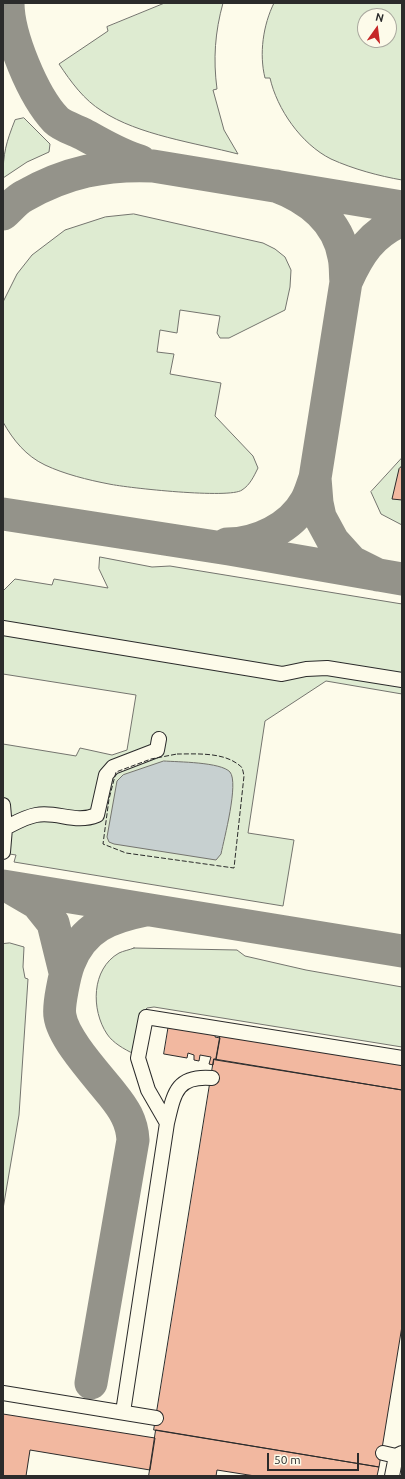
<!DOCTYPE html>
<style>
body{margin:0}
#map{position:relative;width:405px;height:1479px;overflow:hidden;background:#fdfbea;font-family:Ubuntu,sans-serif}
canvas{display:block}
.frame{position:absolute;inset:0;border:4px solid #2b2b2b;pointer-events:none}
.north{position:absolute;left:357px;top:8px;width:40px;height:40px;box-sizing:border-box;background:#fdfbea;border:1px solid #a9a89e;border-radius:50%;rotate:14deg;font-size:11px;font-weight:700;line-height:16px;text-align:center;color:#2b2b2b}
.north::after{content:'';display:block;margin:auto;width:14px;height:18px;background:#c62828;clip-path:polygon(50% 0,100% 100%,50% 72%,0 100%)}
.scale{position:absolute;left:267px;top:1453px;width:92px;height:18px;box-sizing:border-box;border:2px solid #2b2b2b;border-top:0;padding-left:5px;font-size:12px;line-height:14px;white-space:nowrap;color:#2b2b2b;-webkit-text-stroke:3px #fdfbea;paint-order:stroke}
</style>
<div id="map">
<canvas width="405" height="1479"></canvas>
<div class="frame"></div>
<div class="north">N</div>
<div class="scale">50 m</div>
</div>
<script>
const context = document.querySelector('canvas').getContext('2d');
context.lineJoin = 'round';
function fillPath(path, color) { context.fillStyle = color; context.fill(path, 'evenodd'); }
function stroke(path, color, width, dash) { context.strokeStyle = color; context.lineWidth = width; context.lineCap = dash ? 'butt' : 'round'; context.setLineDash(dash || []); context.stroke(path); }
const green = new Path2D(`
 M165 3H223C215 32 213 59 217 89L213 90 224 130 238 154C196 143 138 135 102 111 84 100 71 82 59 64L108 31 107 27Z
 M274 3H402V180C379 176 353 169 331 159 301 144 277 109 270 78H265C259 54 263 25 274 3ZM365 16H389V40H365Z
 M24 118 50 144 49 152 27 162 3 178C3 153 6 143 15 120Z
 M134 214 263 243 275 249 285 257 291 270 290 287 285 310 229 338H220L217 333 220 316 180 310 177 333 160 330 157 352 174 354 170 374 221 383 215 416 253 456 258 468C254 476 250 485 242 490 230 499 128 488 109 484 88 480 64 474 45 465 26 456 13 440 3 422V302L17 274 32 255 65 230 105 217Z
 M402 458V525L381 514 371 492Z
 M100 557 152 567 170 566 402 604V694L326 681 265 721 248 833 294 840 283 906 14 862 16 855 3 853V744L76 756 80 748 112 755 127 750 136 695 3 674V591L15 579 52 585 54 579 108 588 99 569Z
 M10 943 24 947 23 967 25 978 28 979 19 1115 3 1209V944Z
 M134 948 237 950 245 956 306 970 402 987V1047L154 1007 147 1008 141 1014 134 1054C124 1049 113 1043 107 1034 91 1010 91 969 119 953 123 951 129 950 134 948Z`);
const water = new Path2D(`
 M164 761C178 762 221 762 230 772 239 783 224 839 221 854L216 860 114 844 109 842 107 837 117 781 123 775Z`);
const taxiway = new Path2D(`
 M8 3C8 35 33 96 56 120 62 126 75 130 83 134 102 144 119 155 140 161
 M276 186C309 198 338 221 344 257 346 266 345 274 346 282L315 478 317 503 320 517 333 541 352 562 378 575
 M3 214C10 208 16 200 24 196 66 172 105 164 153 166L402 207
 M346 282C359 253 371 234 402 220
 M3 514 229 549 402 579
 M227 544C257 544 291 528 306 501 310 494 312 486 315 478
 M3 886 402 951
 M13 889 37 903 53 923 65 972
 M91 1383 133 1140C132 1121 124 1109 112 1094 98 1076 63 1039 60 1016 58 1006 65 973 69 963 83 927 110 917 145 910`);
const building = new Path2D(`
 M402 466V500L392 499 399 469Z
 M169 1024 216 1032 215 1037 220 1038 216 1060 214 1059 213 1065 209 1064 211 1057 200 1055 199 1061 194 1060V1055L188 1053 187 1058 164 1054Z
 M221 1032 402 1062V1090L216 1060Z
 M214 1059 402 1090V1326L379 1467 154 1430Z
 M3 1414 155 1438 150 1470 30 1450 26 1476H3Z
 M156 1430 379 1467 377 1476H255L217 1470 216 1476H149Z`);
const minor = new Path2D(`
 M3 628 282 674 306 669 327 668 402 680
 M3 805 5 828
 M3 852 5 828C15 823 25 817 36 815 58 811 75 824 97 815L106 775 113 767 157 750 159 739
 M167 1123 148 1090 138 1058 146 1017 402 1058
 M3 1393 156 1418
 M123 1412 167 1123C174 1094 176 1075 212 1078
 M383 1453 396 1456 402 1453
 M392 1476 396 1456`);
const fence = new Path2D(`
 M177 754C197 754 223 752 239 765 243 767 243 772 244 776L234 868 126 853 103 844 109 799 116 772 151 759Z`);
fillPath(green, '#deebd1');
stroke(green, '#74746e', 1);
fillPath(water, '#c7d0d0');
stroke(water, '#74746e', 1);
stroke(taxiway, '#94938a', 33);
fillPath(building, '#f2b8a0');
stroke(building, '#2b2b2b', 1);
stroke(minor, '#2b2b2b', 16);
stroke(minor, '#fdfbea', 14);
stroke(fence, '#2b2b2b', 1, [5, 2]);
</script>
